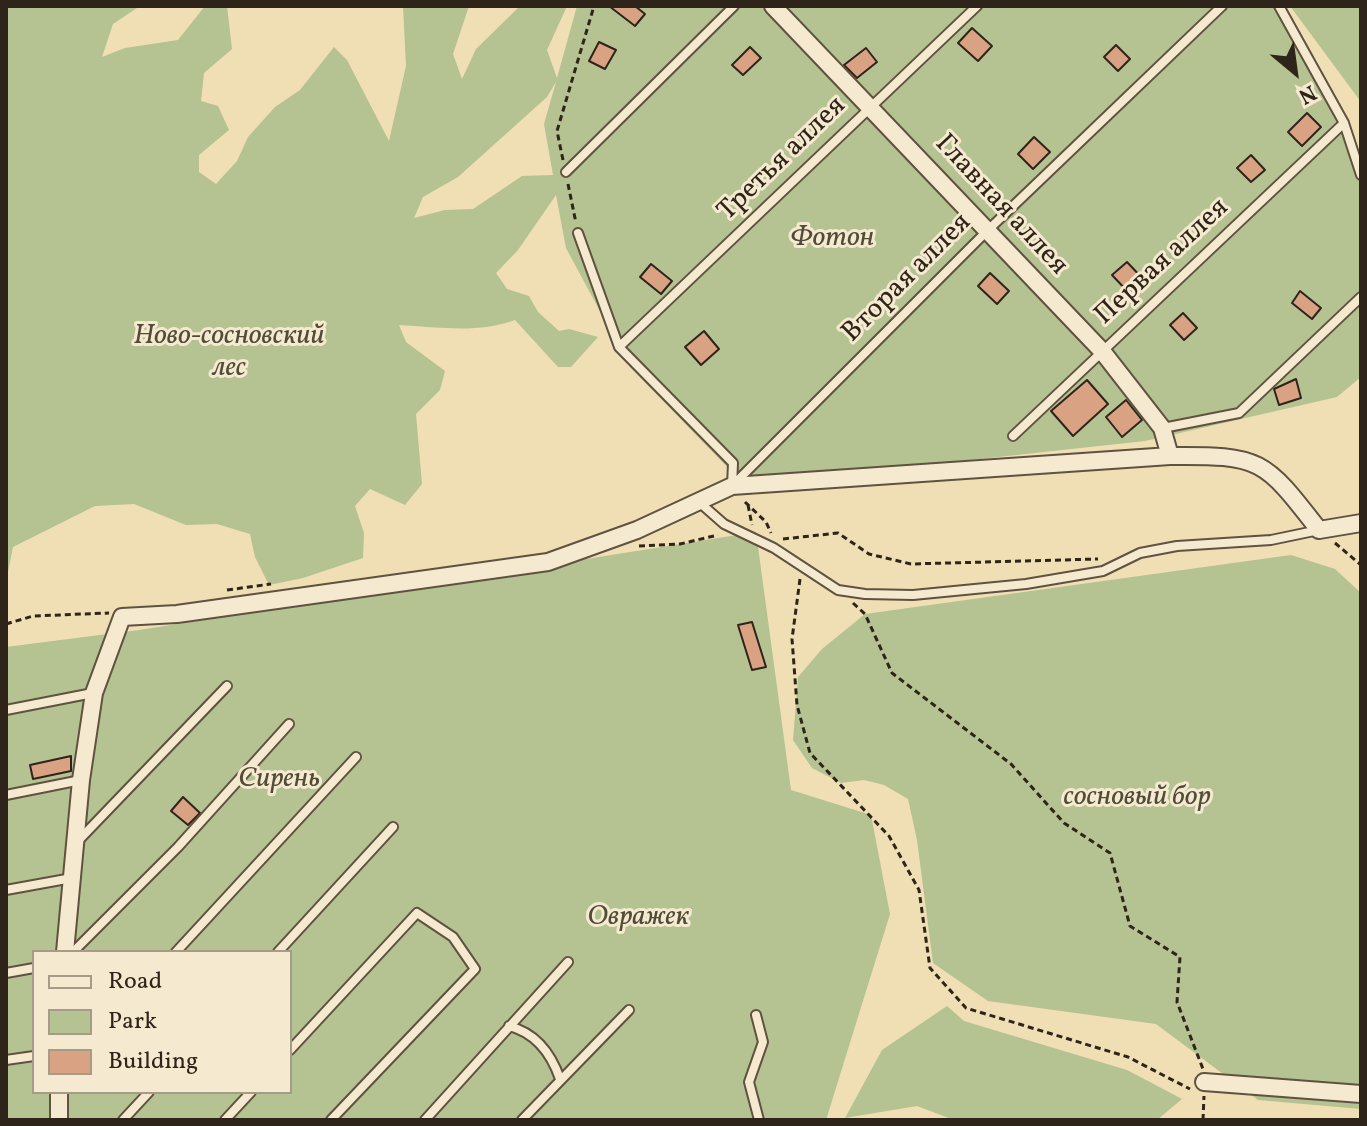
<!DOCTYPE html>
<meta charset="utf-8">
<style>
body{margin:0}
#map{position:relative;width:1367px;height:1126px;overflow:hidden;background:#f0deb5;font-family:Vollkorn,serif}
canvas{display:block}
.frame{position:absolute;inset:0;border:8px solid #2f2419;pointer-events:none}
.legend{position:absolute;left:32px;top:950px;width:260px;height:144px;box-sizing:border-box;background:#f5eacf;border:2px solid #a69b86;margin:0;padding:10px 14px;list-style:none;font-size:24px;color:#2f2419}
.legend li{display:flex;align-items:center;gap:16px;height:40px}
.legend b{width:40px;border:2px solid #a69b86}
.north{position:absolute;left:1255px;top:32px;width:80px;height:80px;-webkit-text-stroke:6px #f5eacf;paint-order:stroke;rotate:151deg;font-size:22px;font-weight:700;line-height:32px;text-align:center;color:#2f2419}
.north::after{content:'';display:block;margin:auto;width:28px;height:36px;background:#2f2419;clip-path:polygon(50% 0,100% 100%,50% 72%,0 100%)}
</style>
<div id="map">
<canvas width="1367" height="1126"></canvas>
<div class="frame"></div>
<ul class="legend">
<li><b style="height:10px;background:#f5eacf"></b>Road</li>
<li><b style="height:22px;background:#b5c291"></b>Park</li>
<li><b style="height:22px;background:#d9a282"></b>Building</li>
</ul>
<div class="north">N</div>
</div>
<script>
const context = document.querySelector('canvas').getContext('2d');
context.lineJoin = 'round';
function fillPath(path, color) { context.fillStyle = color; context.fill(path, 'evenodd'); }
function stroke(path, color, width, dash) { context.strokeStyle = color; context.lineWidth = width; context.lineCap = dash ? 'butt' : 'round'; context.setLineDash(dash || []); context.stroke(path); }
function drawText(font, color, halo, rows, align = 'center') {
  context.font = font + ' Vollkorn,serif'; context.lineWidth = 6; context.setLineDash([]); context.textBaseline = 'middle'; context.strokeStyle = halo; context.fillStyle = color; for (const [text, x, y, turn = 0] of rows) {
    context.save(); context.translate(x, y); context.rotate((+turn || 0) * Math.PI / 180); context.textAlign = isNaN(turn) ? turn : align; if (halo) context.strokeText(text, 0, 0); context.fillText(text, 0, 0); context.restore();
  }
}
const green = new Path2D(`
 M6 6H140L113 24 102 57 125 48 178 40 205 6H227L232 49 204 73 201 101 218 106 229 130 199 155V172L216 184 237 161 248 137 275 107 300 90 334 47 347 60 389 141 406 66 403 6H469L453 54 462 79 476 49 520 6H567L547 50 557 78 577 6H1280L1325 92 1361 174V377L1337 397 1145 441 732 486 734 474 630 367 566 248 556 195 518 250 496 273 507 289 529 296 538 312 559 331 569 329 598 337 571 367H558L515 320C477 334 439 327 399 325L406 342 445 371 440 390 416 414 422 484 405 505 370 489 355 506 364 533 363 558 303 578 269 585 255 557 250 534 217 524 186 525 134 504 95 506 13 547 6 582ZM556 82 544 124 553 175 522 176 473 209 445 210 414 218 423 197 458 177 547 97Z
 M1290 6H1361V102Z
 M756 532 791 790 871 815 890 914 826 1120H6V647L139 630ZM34 952H290V1092H34Z
 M1291 555 1335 569 1361 593V1109L1258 1100 1156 1024 988 1001 933 963 917 840 908 799 884 785 864 780 841 783 812 768 793 740 798 677 822 649 865 614Z
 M947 1006 964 1021 1127 1070 1182 1099 1157 1120H954L917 1106 845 1118 882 1050Z`);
const building = new Path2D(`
 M609 6H635L645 14 635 26Z
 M972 28 992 46 978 61 958 43Z
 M599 42 616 50 605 69 589 61Z
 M1116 45 1130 59 1118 71 1104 57Z
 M750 47 761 58 743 75 732 65Z
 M866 48 877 62 857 78 844 65Z
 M1307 113 1321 127 1302 146 1288 132Z
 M1034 137 1050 152 1033 169 1018 154Z
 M1251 155 1265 170 1251 182 1237 168Z
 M1127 262 1144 280 1129 293 1112 275Z
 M651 264 672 281 661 294 640 277Z
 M990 273 1009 291 997 304 978 286Z
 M1300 291 1321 308 1312 319 1292 303Z
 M1183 313 1197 328 1184 340 1170 325Z
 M704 331 719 349 701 365 685 347Z
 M1296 379 1301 398 1279 405 1274 389Z
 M1087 380 1108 404 1073 436 1051 411Z
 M1126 400 1142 420 1122 437 1106 417Z
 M752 622 766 667 752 670 738 625Z
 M71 756V771L33 779 30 765Z
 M183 797 200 813 188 825 171 811Z`);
const path = new Path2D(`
 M563 160 557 131 594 6
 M568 184 576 223
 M745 502 766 522 771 533
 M748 505 752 525
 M783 539 838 533 869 554 911 564 1098 559
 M1335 543 1361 565
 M639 546 680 544 718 535
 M800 579 792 639 797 705 810 753 889 836 919 890 930 968 966 1008 1128 1057 1190 1089
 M227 590 271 584
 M853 603 865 614 892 673 1011 764 1064 823 1110 853 1130 926 1180 957 1177 1002 1203 1069
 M6 624 33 616 109 613
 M1203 1120 1204 1096`);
const service = new Path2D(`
 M1279 6 1344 123 1361 175
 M566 172 734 6
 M578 233 619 347 733 463 732 486
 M619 347 977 6
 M1163 428 1239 413 1361 297
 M1013 436 1344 123
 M734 484 987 231 1222 6
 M699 502 724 524 774 548 838 590 865 594 913 595 1026 584 1103 571 1140 553 1177 546 1271 540 1319 530
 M6 710 93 693
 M6 795 81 780
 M78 841 227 686
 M6 890 72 878
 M73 952 178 847 289 724
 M176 952 356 757
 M278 952 393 827
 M6 973 34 968
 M756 1015 763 1042 749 1082 759 1120
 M509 1026C536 1033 551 1053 560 1079
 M290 1050 417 913 453 937 475 969 331 1120
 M6 1060 34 1056
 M123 1120 149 1092
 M225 1120 251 1092
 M425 1120 568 962
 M522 1120 629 1010`);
const minor = new Path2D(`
 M773 6 1102 351 1162 428 1170 456
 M65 952 81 780 94 693 122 617 177 614 548 562 637 530 732 486 1170 456C1261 455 1264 459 1319 530L1361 523
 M1204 1082 1361 1094
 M59 1120V1092`);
const streetNames = [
 ["Третья аллея",783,160,-44],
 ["Главная аллея",1000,206,47],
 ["Первая аллея",1163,263,-43],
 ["Вторая аллея",908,279,-45]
];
const parkNames = [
 ["Фотон",832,240],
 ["Ново-сосновский",229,338],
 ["лес",229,370],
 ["Сирень",279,781],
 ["сосновый бор",1137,799],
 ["Овражек",638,919]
];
fillPath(green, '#b5c291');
fillPath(building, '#d9a282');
stroke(building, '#2f2419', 2);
stroke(service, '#5f5240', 12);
stroke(minor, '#5f5240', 20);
stroke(path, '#2f2419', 3, [6, 4]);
stroke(service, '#f5eacf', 8);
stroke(minor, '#f5eacf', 16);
drawText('28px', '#2f2419', '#f5eacf', streetNames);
drawText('italic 28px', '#504c37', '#f5eacf', parkNames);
</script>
